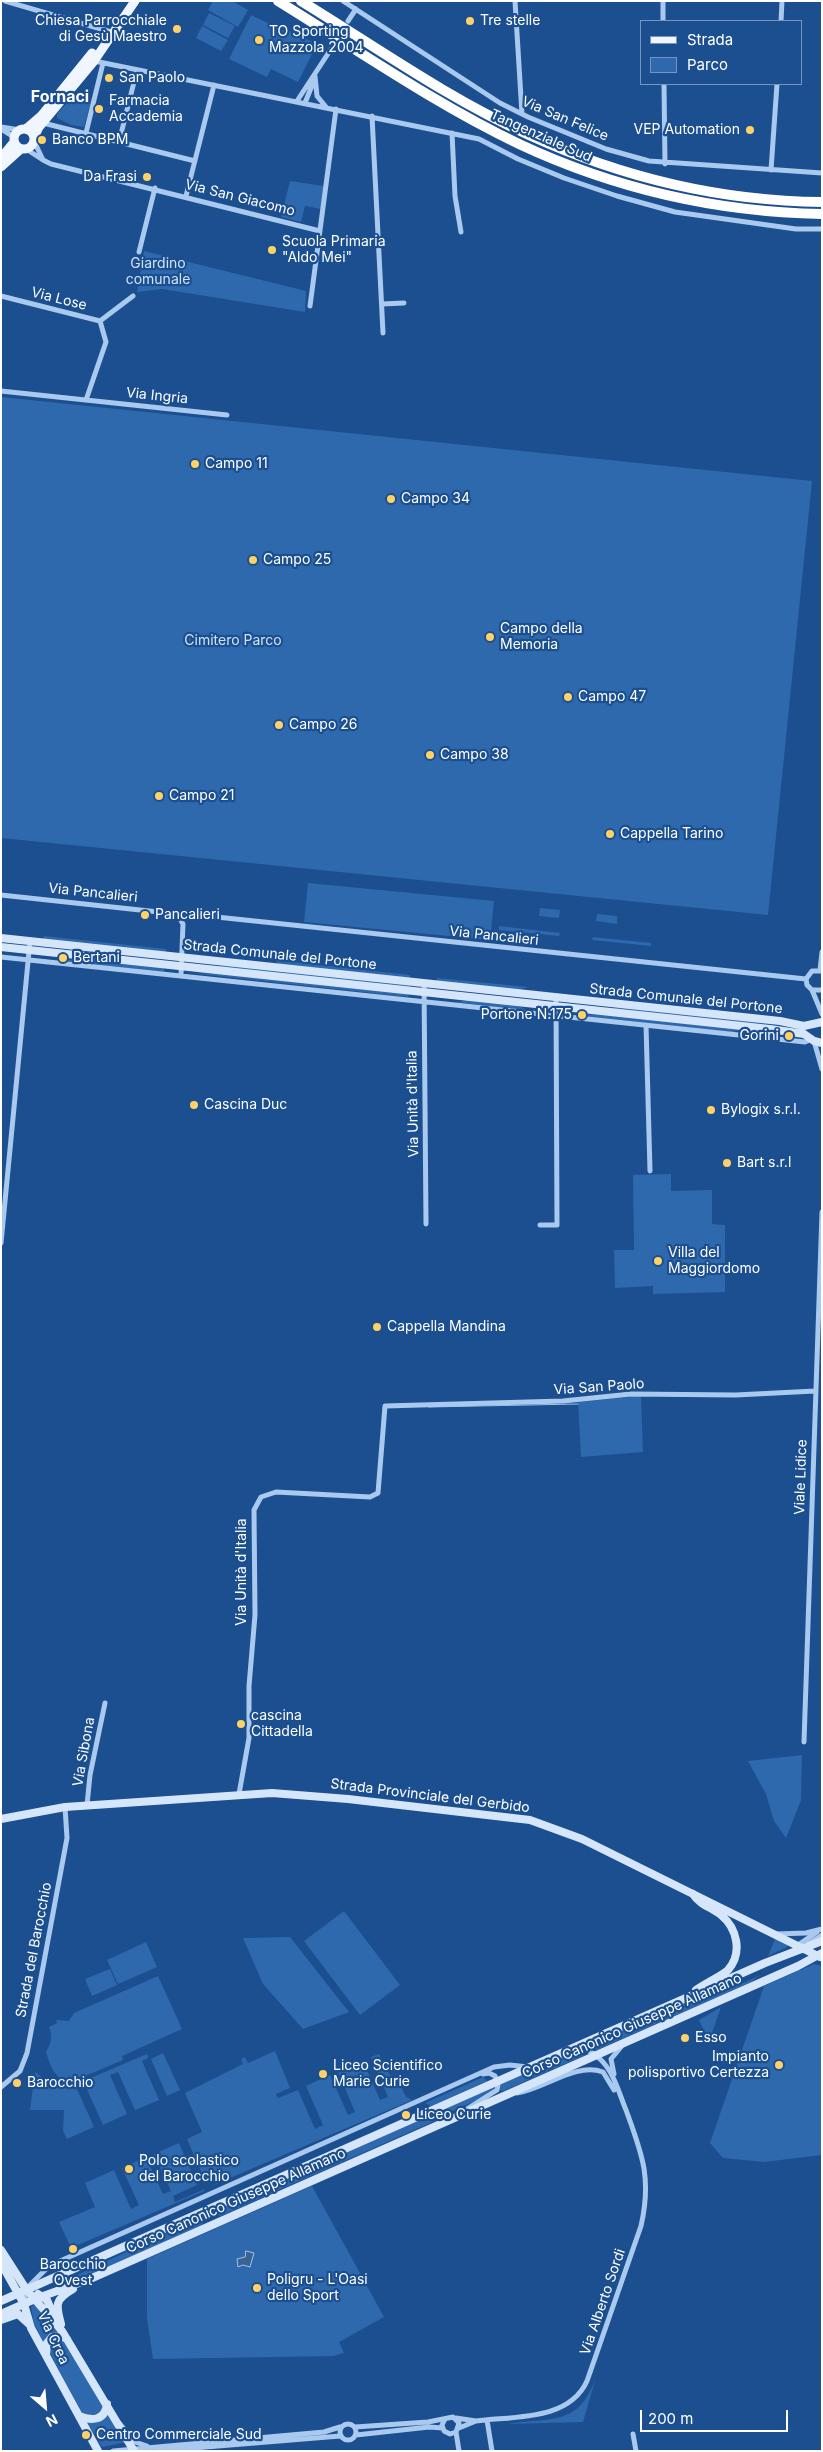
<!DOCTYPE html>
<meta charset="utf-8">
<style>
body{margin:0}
#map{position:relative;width:823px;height:2452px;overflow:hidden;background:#1b4f8f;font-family:Inter,sans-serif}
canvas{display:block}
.frame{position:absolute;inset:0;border:2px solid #fff;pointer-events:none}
.legend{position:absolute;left:640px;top:20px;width:162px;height:65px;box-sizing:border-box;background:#1b4f8f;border:1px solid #7695bc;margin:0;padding:6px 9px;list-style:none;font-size:15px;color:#fff}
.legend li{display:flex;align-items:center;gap:10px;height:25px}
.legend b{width:25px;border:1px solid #7695bc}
.north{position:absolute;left:20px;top:2382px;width:50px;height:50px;-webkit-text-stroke:4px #1b4f8f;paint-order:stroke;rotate:153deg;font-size:14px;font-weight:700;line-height:20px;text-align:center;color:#fff}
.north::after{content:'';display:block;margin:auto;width:18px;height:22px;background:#fff;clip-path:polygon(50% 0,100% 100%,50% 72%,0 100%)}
.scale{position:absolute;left:640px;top:2410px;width:148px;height:22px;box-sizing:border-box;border:2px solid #fff;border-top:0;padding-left:6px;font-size:15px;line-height:18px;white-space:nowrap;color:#fff;-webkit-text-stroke:4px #1b4f8f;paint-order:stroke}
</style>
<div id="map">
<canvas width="823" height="2452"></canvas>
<div class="frame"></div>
<ul class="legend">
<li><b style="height:6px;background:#f0f6ff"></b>Strada</li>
<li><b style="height:14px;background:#2e69ad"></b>Parco</li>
</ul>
<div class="north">N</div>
<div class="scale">200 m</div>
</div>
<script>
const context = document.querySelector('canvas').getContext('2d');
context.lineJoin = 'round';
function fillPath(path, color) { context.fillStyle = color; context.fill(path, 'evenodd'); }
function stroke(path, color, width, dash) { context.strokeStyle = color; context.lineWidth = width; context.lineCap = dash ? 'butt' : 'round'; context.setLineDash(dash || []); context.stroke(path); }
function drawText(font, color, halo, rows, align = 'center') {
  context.font = font + ' Inter,sans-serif'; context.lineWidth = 4.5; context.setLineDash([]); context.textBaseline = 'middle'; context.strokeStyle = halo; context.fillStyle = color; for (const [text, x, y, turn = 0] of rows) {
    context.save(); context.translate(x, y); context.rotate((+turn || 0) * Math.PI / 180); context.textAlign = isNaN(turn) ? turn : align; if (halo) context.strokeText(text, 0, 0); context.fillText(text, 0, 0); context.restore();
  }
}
const green = new Path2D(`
 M213 1H232L248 10 238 27 208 10Z
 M209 13 235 26 228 38 203 25Z
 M251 15 289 33 290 31 317 44 298 82 271 69 267 77 229 59Z
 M202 26 228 40 221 51 196 38Z
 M77 94 91 101 84 127 71 125 57 118V114C63 106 70 101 77 94Z
 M290 181 324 186 321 209 305 206 301 222 281 217Z
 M144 251 306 291 305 312 162 289 137 292Z
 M1 397 812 481 768 915 1 838Z
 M308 883 494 901 490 940 304 922Z
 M540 908 560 910 559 918 539 916Z
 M597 914 617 916V924L596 921Z
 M499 926 560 933 559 936 499 930Z
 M44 936 166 949V953L43 940Z
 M593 937 651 943V946L592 940Z
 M79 958 164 968V972L64 961Z
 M275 960 410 975V979L280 965Z
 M215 966H236L410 985V988Z
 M191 973 228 974 409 993 408 997Z
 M437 978 528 987 518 990 437 981Z
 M470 1000 509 1004 524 1008 523 1010 455 1002Z
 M609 1008H630L785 1024 735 1023Z
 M600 1014 744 1029 732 1032 584 1016V1015Z
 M671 1174V1191L712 1190V1224L725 1225V1292L653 1294V1286L615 1288 614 1250H634L633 1175Z
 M641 1396 643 1452 581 1457 578 1402Z
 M802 1755 801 1800 786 1838 774 1821 766 1794 748 1761Z
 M344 1911 400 1985 360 2015 304 1941Z
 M290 1937 349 2012 303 2029 263 1984 243 1938Z
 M775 1939 788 1945 787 1947 768 1956Z
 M146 1942 157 1967 118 1984 107 1960Z
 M814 1964 822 1966V2155L764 2162 723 2158 710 2143 764 1986Z
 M110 1969 117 1985 92 1996 85 1979Z
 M760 1975 751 1982 596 2050 588 2046 727 1984 730 1989Z
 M158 1976 182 2029 122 2056 123 2060 71 2082C55 2081 50 2065 46 2052 51 2043 53 2037 49 2027L57 2023 56 2020 69 2021 74 2013Z
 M721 2007 709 2041 699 2020Z
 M275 2051 290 2088 276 2094 278 2098 298 2090 315 2129 323 2125 306 2086 330 2075 348 2115 355 2112 338 2072 363 2061 380 2100 388 2097 371 2057 379 2054 389 2074 398 2080 406 2097 412 2100 209 2187 219 2182 214 2171 203 2176 187 2139 202 2132 185 2093 243 2064 241 2059 245 2057 248 2063Z
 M163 2053 180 2090 167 2096 151 2059Z
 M570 2053 585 2055 503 2091 500 2090 501 2084Z
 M147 2054 148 2058 142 2061 159 2100 135 2110 118 2072 110 2075 127 2114 103 2125 85 2085 77 2089 94 2127 67 2139 63 2131 64 2110H30L35 2072 46 2080 72 2086Z
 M483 2077 487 2081 431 2106 425 2103Z
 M495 2087 491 2094 450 2112 443 2109Z
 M436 2113 446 2116 220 2216 216 2214 217 2210Z
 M179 2143 197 2185 173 2196 175 2202 205 2189 204 2191 71 2248 59 2222 95 2207 85 2183 114 2170 131 2209 139 2205 122 2168 146 2157 163 2194 171 2191 154 2154Z
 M312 2186 384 2317 339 2342 344 2353 333 2356 153 2359 147 2318V2259Z
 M200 2217 203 2220V2224L87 2276 52 2287Z
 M34 2305 44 2313 63 2334 45 2345 34 2323 31 2307Z
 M53 2339 66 2340 103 2402V2409L97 2417 82 2413 49 2351V2344Z
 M596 2377 583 2422 507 2424C551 2417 579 2427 596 2377Z
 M107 2413 127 2442 102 2447 87 2422Z`);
const water = new Path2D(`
 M246 2251 254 2253 250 2267 243 2265 238 2267 237 2259 245 2257Z`);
const stream = new Path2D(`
 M429 1407 578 1404`);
const street = new Path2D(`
 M5 1 108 31
 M343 1 500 103 528 117 606 149 649 161 822 173
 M515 1 522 114
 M663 1V21
 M348 21 356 9
 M781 21 782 1
 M94 61 479 139 518 159 564 178 617 196 675 212 796 229H822
 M315 76 317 96 326 107
 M664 84 665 164
 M297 101 335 43
 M305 103 313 83
 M372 116 383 333
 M43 123 195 161
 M1 127 20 130
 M1 129 14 137
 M86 133 103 63
 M452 133 455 196 461 232
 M119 142 137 70
 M26 149 43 160 34 141
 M43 160 51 164 320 231
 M771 170 777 84
 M186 196 214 85
 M139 252 155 188
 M1 296 100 321
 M382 304 404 303
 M310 306 336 109
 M100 321 133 296
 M1 391 227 415
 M86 400 106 342 100 321
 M1 895 177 914 183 924 181 975
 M180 918 188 914 806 979
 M1 957 805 1042 812 1039
 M820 970 822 952
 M822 971H812L806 979 807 985 812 990H822
 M424 983 426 1224
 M812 990 822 1014
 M646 1025 650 1171
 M814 1041 822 1069
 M540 1225H557L556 997
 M1 1243 30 941
 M804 1742 822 1212
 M239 1794 249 1738V1686L255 1615 254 1510 261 1497 276 1492 370 1497 378 1493 385 1406 563 1401 631 1394 736 1395 815 1391
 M87 1805 90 1775 105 1703
 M776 1934 806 1933 822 1929
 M808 1944 822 1935
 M795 1947 817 1932
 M614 2074 611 2059 621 2047
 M1 2087 20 2071 27 2053 67 1838 65 1807
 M517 2093C545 2089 575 2062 603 2072L614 2090
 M462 2112 497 2090 498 2085 495 2076 489 2073 483 2074
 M24 2304 26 2289 49 2266 494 2067 510 2065 528 2067
 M456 2418 476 2421 459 2428
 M487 2420 492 2451
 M476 2421C514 2416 569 2421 587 2381L641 2226C652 2178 642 2154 626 2110 619 2093 614 2072 600 2059 594 2052 585 2049 577 2046
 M340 2432a8 8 0 1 1 16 0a8 8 0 1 1-16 0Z
 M120 2424 135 2442 147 2446
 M355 2427 428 2422 453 2417 459 2423 456 2432 450 2434 444 2431 442 2425 445 2419
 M456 2432 459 2451
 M633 2434 636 2451
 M356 2435 429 2427 443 2428
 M113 2451 324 2432 340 2427
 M157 2451 340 2436`);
const secondary = new Path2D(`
 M1 938 780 1021 804 1026 822 1022
 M1 947 770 1029 804 1034 814 1041 822 1043
 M1 1819 65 1807 272 1793 348 1799 530 1820 582 1839 820 1957
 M693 1894C700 1905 711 1907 721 1915 737 1928 743 1953 728 1970 723 1975 704 1984 696 1990
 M1 2250 26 2289 62 2331 134 2451
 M1 2263 24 2304 31 2328 98 2451
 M38 2294 47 2300 54 2316
 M1 2301 765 1963 822 1941
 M1 2314 35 2299 90 2279 798 1966 822 1953
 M1 2320 18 2314 29 2324
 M61 2324C56 2305 54 2300 73 2289
 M46 2355 47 2343 52 2337 61 2336 67 2339
 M79 2416C92 2421 105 2421 107 2404`);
const primary = new Path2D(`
 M14 139a10 10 0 1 1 20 0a10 10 0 1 1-20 0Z
 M26 129 41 116 92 53
 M34 138 39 127 94 61 135 1
 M1 158 14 142
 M1 167 21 149`);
const highway = new Path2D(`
 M278 1C356 49 437 105 519 144 613 188 717 212 822 214
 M301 1C376 47 449 99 529 135 621 177 721 201 822 202`);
const markers = [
 [470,21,5,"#ffd166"],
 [177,29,5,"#ffd166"],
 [259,40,5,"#ffd166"],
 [109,78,5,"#ffd166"],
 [99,109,5,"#ffd166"],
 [750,130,5,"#ffd166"],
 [42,140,5,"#ffd166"],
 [147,177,5,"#ffd166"],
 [272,250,5,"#ffd166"],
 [195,464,5,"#ffd166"],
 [391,499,5,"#ffd166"],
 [253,560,5,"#ffd166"],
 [490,637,5,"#ffd166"],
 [568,697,5,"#ffd166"],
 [279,725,5,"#ffd166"],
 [430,755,5,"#ffd166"],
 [159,796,5,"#ffd166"],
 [610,834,5,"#ffd166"],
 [145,915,5,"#ffd166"],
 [63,958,5,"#ffd166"],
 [582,1015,5,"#ffd166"],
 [789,1036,5,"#ffd166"],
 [194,1105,5,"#ffd166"],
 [711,1110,5,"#ffd166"],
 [727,1163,5,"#ffd166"],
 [658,1261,5,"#ffd166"],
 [377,1327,5,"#ffd166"],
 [241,1724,5,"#ffd166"],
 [685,2038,5,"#ffd166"],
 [779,2065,5,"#ffd166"],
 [323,2074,5,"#ffd166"],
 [17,2083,5,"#ffd166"],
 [406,2115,5,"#ffd166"],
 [129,2169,5,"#ffd166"],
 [73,2249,5,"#ffd166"],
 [257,2288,5,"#ffd166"],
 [86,2435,5,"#ffd166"]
];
const poiNames = [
 ["Chiesa Parrocchiale",167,21,"right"],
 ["di Gesù Maestro",167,37,"right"],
 ["Tre stelle",480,21],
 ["TO Sporting",269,32],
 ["Mazzola 2004",269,48],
 ["San Paolo",119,78],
 ["Farmacia",109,101],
 ["Accademia",109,117],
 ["VEP Automation",740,130,"right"],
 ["Banco BPM",52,140],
 ["Da Frasi",137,177,"right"],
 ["Scuola Primaria",282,242],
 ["\"Aldo Mei\"",282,258],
 ["Campo 11",205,464],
 ["Campo 34",401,499],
 ["Campo 25",263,560],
 ["Campo della",500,629],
 ["Memoria",500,645],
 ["Campo 47",578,697],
 ["Campo 26",289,725],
 ["Campo 38",440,755],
 ["Campo 21",169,796],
 ["Cappella Tarino",620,834],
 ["Pancalieri",155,915],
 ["Bertani",73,958],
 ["Portone N.175",572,1015,"right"],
 ["Gorini",779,1036,"right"],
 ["Cascina Duc",204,1105],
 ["Bylogix s.r.l.",721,1110],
 ["Bart s.r.l",737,1163],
 ["Villa del",668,1253],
 ["Maggiordomo",668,1269],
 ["Cappella Mandina",387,1327],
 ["cascina",251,1716],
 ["Cittadella",251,1732],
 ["Esso",695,2038],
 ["Impianto",769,2057,"right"],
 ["polisportivo Certezza",769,2073,"right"],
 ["Liceo Scientifico",333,2066],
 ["Marie Curie",333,2082],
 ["Barocchio",27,2083],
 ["Liceo Curie",416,2115],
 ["Polo scolastico",139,2161],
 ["del Barocchio",139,2177],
 ["Barocchio",73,2265,"center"],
 ["Ovest",73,2281,"center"],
 ["Poligru - L'Oasi",267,2280],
 ["dello Sport",267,2296],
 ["Centro Commerciale Sud",96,2435]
];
const streetNames = [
 ["Via San Felice",565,119,23],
 ["Tangenziale Sud",541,136,24],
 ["Via San Giacomo",240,198,14],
 ["Via Lose",59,299,14],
 ["Via Ingria",157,396,6],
 ["Via Pancalieri",93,893,6],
 ["Via Pancalieri",494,936,6],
 ["Strada Comunale del Portone",280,955,6],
 ["Strada Comunale del Portone",686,999,6],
 ["Via Unità d'Italia",413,1104,-91],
 ["Via San Paolo",599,1387,-4],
 ["Viale Lidice",801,1477,-88],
 ["Via Unità d'Italia",242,1572,-90],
 ["Via Sibona",84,1752,-80],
 ["Strada Provinciale del Gerbido",430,1796,7],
 ["Strada del Barocchio",34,1950,-79],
 ["Corso Canonico Giuseppe Allamano",632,2026,-24],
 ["Corso Canonico Giuseppe Allamano",236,2201,-24],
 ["Via Alberto Sordi",603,2302,-71],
 ["Via Crea",53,2338,65]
];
const parkNames = [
 ["Giardino",158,264],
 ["comunale",158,280],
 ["Cimitero Parco",233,641]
];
const quarterNames = [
 ["Fornaci",60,97]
];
fillPath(green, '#2e69ad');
fillPath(water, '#3c6290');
stroke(water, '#9cc4f0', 1);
stroke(stream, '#9cc4f0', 1);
stroke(street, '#a9c9ee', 5);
stroke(secondary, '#d6e6fa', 8);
stroke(primary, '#f0f6ff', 9);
stroke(highway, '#fff', 10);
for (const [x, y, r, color] of markers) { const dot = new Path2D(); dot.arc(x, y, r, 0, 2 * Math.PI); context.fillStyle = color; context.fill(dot); stroke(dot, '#1b4f8f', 2); }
drawText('14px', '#fff', '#1b4f8f', poiNames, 'left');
drawText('14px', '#fff', '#1b4f8f', streetNames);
drawText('14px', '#cfe3fa', '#1b4f8f', parkNames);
drawText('bold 16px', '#fff', '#1b4f8f', quarterNames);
</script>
